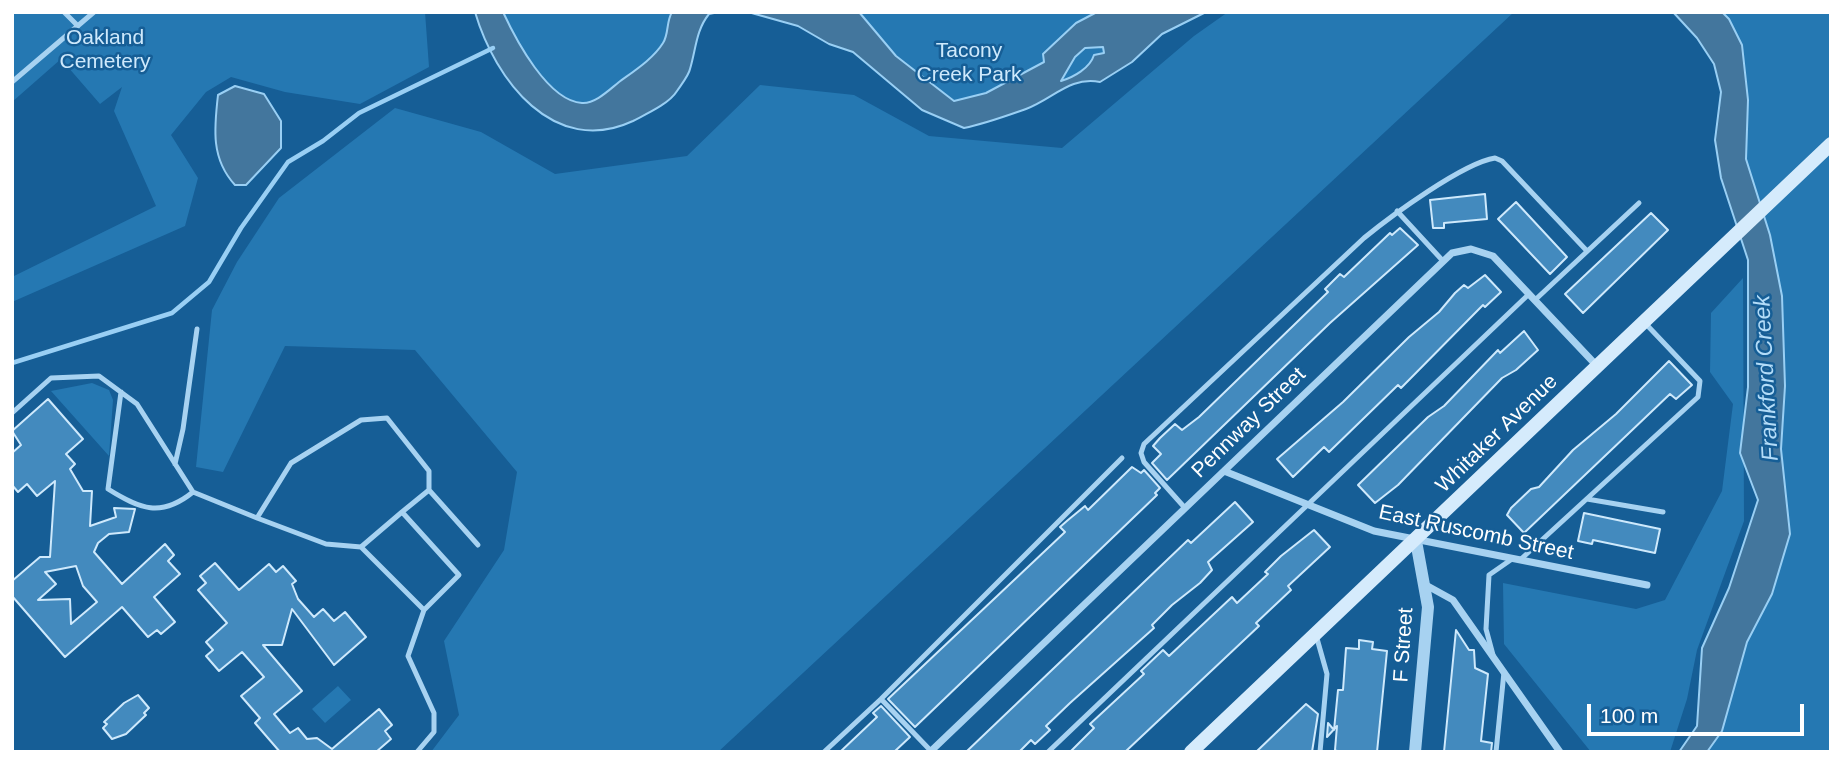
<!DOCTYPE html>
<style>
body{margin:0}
#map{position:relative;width:1843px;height:764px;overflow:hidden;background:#165e96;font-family:Arial,sans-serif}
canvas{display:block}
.frame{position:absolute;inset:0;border:14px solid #fff;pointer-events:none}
.scale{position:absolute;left:1587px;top:704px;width:217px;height:32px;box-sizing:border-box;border:4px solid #fff;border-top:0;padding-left:9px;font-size:21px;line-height:24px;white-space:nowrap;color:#fff;-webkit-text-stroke:5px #165e96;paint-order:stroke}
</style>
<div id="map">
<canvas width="1843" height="764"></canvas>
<div class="frame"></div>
<div class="scale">100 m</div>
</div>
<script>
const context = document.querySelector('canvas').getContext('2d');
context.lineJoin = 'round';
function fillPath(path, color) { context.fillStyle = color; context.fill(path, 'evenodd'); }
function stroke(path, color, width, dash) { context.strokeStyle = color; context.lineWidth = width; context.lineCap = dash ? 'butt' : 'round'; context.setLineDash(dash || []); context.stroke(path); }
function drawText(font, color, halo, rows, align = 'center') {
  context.font = font + ' Arial,sans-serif'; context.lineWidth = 5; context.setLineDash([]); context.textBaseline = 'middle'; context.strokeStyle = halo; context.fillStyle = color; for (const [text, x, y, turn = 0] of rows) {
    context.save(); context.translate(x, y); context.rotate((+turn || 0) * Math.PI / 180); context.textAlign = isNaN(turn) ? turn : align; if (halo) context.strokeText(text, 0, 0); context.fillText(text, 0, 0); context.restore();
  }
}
const green = new Path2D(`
 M12 12H425L429 67 360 104 285 92 231 77 206 92 171 135 198 178 185 226 12 302V277L156 206 114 111 122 87 100 104 61 59 12 102Z
 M488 12H684L636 110 573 118Z
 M806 12H1186L1122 61 962 120Z
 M1228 12H1514L718 752H431L459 715 444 641 504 550 517 472 415 350 285 346 223 472 196 467 212 310 237 262 279 198 395 108 481 132 555 174 687 156 760 85 854 95 929 136 1062 148 1194 36Z
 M1693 12H1831V752H1700L1767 542 1759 302 1716 43Z
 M1743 278 1744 521 1697 650 1687 699 1670 752H1591L1504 644 1503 583 1636 609 1665 600 1722 491 1733 404 1710 372 1711 313Z
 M92 383 109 390 113 400 109 456 51 391Z
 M338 686 351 700 325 723 312 709Z`);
const water = new Path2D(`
 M475 12H503C516 40 548 101 582 103 595 104 609 90 619 82 634 71 653 59 663 43 669 34 666 22 672 12H719L709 14C696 30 696 49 690 69 689 75 681 85 677 91 669 104 646 114 633 121 554 158 495 80 475 12Z
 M748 12H859L896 56 954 101 986 93 1044 62 1043 54 1076 23 1097 12H1206L1162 34 1132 62 1100 82C1070 76 1053 99 1026 109 1006 116 984 124 964 128L922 110 853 52 829 44 798 26ZM1103 47 1104 53 1094 55C1090 68 1074 77 1061 81L1075 57 1085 48Z
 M1673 12H1722L1729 19 1742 45 1748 100 1746 159 1770 235 1782 296 1785 386 1781 449 1790 534 1772 594 1747 642 1722 731 1707 752H1679L1697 726 1702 648 1729 588 1758 500 1740 453 1748 387V260L1721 178 1715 140 1721 92 1714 64 1697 38Z
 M235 86 264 94 281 121V148L246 185H235C211 159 214 129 218 95Z`);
const stream = new Path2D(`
 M12 363 172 313 209 282 241 228 288 162 323 141 359 113 493 48`);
const building = new Path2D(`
 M1485 194 1487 219 1444 223V228H1433L1430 200Z
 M1516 202 1567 257 1550 274 1498 219Z
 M1651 213 1668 230 1583 313 1565 294Z
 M1400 228 1418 245 1330 323 1167 480 1152 463 1161 454 1153 446 1160 438 1175 424 1182 430 1199 417 1328 292 1325 289 1340 274 1344 277 1390 233 1392 235Z
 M1485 275 1501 292 1485 307 1483 305 1401 388 1398 385 1329 452 1324 447 1293 477 1277 459 1343 402 1409 337 1439 312 1455 293 1464 285 1468 288Z
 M1524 331 1538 350 1516 370 1502 378 1398 485 1375 503 1358 485 1428 417 1444 406 1498 350 1500 353Z
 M1669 361 1692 385 1676 399 1670 394 1524 533 1507 515 1511 508 1531 489 1539 487 1573 450 1616 414Z
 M48 399 83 439 66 454 75 464 70 469 83 491H92L90 526 116 517 114 508 135 509 129 532 109 534 98 543 94 552 122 584 165 544 174 555 168 561 180 574 154 597 175 622 161 634 157 630 148 637 122 607 65 657 12 596V581L40 557H50L55 481 37 496 27 484 18 492 12 485V453L21 445 12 431ZM76 566 83 586 97 602 71 624 70 599 38 600 56 584 45 572Z
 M1132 467 1141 473 1144 470 1160 488 1155 493 1157 495 915 727 888 699 1065 532 1060 527 1068 520 1085 506 1088 510Z
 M1235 502 1253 522 1208 562 1212 570 1200 583 1172 605 1152 625 1154 628 1070 703 1046 726 1050 730 1035 744 1031 740 1019 752H966L1188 540 1191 543Z
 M1584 513 1660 529 1655 553 1593 540 1592 544 1578 541Z
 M1314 530 1330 547 1288 586 1291 590 1256 623 1259 626 1125 752H1070L1094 728 1090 724 1144 674 1141 671 1163 650 1169 656 1232 597 1237 603 1268 574 1265 572 1281 556Z
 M215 563 239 590 269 564 276 572 283 566 296 581 292 584 298 599 314 617 323 609 334 621 345 612 366 637 334 665 292 609 282 645H263L302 691 274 714 290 733 298 728 307 739 317 738 332 749 379 709 392 725 385 731 391 739 376 752H280L255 723 260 718 241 696 264 677 242 652 219 671 206 656 213 650 206 642 227 623 198 590 206 583 200 576Z
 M1456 630 1469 650H1474L1475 668 1488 674 1481 741 1492 743 1491 752H1444Z
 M1359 640 1373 642 1372 649 1387 651 1377 752H1339L1335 750 1337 726 1327 737 1328 723 1334 730 1338 690H1343L1346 648 1359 649Z
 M138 695 149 708 144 713 146 715 126 734 112 739 103 728 107 724 104 722 124 703Z
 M1306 704 1318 714 1312 752H1256Z
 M881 706 910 737 894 752H840L877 717 873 713Z`);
const service = new Path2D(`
 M64 12 78 26
 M12 82 94 12
 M1397 211 1443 261
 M1535 300 1639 203
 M12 413 51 378 99 376 137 404 193 492C161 518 140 509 108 489L121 392
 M175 464 183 429 197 329
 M193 492 257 518
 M1587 499 1663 512
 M1185 508 1144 462 1141 453 1144 444 1364 238C1391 216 1463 163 1495 158L1502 161 1587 251
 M402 512 429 490 478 545
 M361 547 326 544 257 518 291 463 361 420 387 418 429 471V490
 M1520 560 1698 397 1700 381 1644 322
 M1316 635 1327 674 1320 752
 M1493 655 1486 629 1489 575 1512 559
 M881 699 931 751
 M417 752 434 732V713L408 656 424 610 459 575 402 512 361 547 424 610
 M824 752 881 699 1122 458
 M1048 752 1529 294
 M1496 752 1504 672`);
const minor = new Path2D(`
 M1224 471 1374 531 1647 585
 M1424 584 1453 600 1560 752
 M930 752 1452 253 1471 249 1493 256 1597 366`);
const tertiary = new Path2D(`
 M1415 752 1428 607 1416 541`);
const secondary = new Path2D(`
 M1191 752 1831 144`);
const parkNames = [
 ["Oakland",105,38],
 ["Cemetery",105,62],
 ["Tacony",969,51],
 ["Creek Park",969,75]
];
const streetNames = [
 ["Pennway Street",1249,423,-44],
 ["Whitaker Avenue",1497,434,-44],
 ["East Ruscomb Street",1476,533,12],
 ["F Street",1404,645,-86]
];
const waterNames = [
 ["Frankford Creek",1767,378,-93]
];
fillPath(green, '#2578b2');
fillPath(water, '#43769d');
stroke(water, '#99cff4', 2);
stroke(stream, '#99cff4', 4.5);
fillPath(building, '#438abe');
stroke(building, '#cee9fc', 2);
stroke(service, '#a7d2f1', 5);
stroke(minor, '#a7d2f1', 7);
stroke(tertiary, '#a7d2f1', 12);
stroke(secondary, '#d5ebfc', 14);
drawText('21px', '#cee9fc', '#165e96', parkNames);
drawText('21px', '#fff', '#165e96', streetNames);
drawText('italic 23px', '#b3dcf8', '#165e96', waterNames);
</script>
